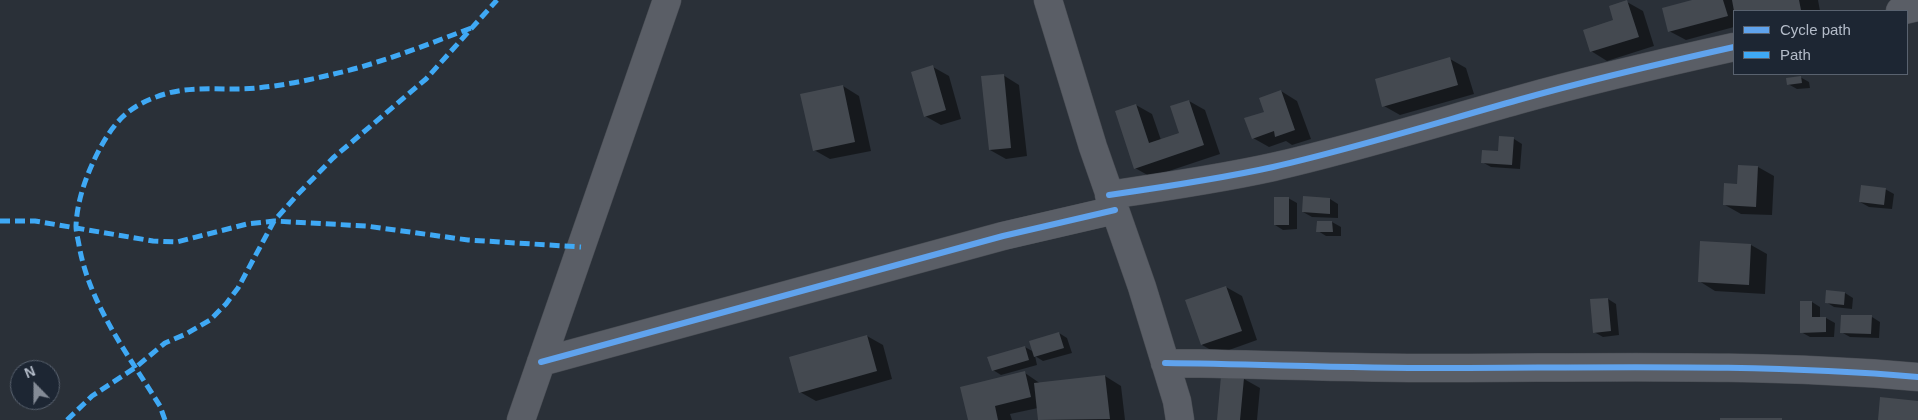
<!DOCTYPE html>
<style>
body{margin:0}
#map{position:relative;width:1918px;height:420px;overflow:hidden;background:#2a3038;font-family:Helvetica,sans-serif}
canvas{display:block}
.legend{position:absolute;left:1733px;top:10px;width:175px;height:65px;box-sizing:border-box;background:#1d2633;border:1px solid #59626f;margin:0;padding:6px 9px;list-style:none;font-size:15px;color:#b4bcc9}
.legend li{display:flex;align-items:center;gap:10px;height:25px}
.legend b{width:25px;border:1px solid #59626f}
.north{position:absolute;left:10px;top:360px;width:50px;height:50px;box-sizing:border-box;background:#1d2633;border:1px solid #59626f;border-radius:50%;rotate:338deg;font-size:14px;font-weight:700;line-height:20px;text-align:center;color:#b4bcc9}
.north::after{content:'';display:block;margin:auto;width:18px;height:22px;background:#848b96;clip-path:polygon(50% 0,100% 100%,50% 72%,0 100%)}
</style>
<div id="map">
<canvas width="1918" height="420"></canvas>
<ul class="legend">
<li><b style="height:6px;background:#60a3ed"></b>Cycle path</li>
<li><b style="height:6px;background:#3fa9f5"></b>Path</li>
</ul>
<div class="north">N</div>
</div>
<script>
const context = document.querySelector('canvas').getContext('2d');
context.lineJoin = 'round';
function fillPath(path, color) { context.fillStyle = color; context.fill(path, 'evenodd'); }
function stroke(path, color, width, dash) { context.strokeStyle = color; context.lineWidth = width; context.lineCap = dash ? 'butt' : 'round'; context.setLineDash(dash || []); context.stroke(path); }
const shadow = new Path2D(`
 M1697 0H1818L1820 11H1734V27L1686 40 1669 31Z
 M1627 2 1643 11 1654 46 1607 61 1591 51Z
 M1450 59 1466 68 1474 94 1400 115 1384 106Z
 M933 67 949 76 961 119 941 125 925 116Z
 M1003 75 1019 85 1027 156 1006 159 990 150Z
 M1800 77 1809 82 1810 88 1797 89 1788 84Z
 M843 86 859 96 871 151 830 159 814 150Z
 M1281 91 1297 101 1311 139 1292 145 1286 141 1269 147 1253 138 1265 112Z
 M1189 101 1205 110 1220 154 1151 177 1135 168 1136 105 1152 114 1161 140 1181 134Z
 M1514 139 1522 144 1520 169 1491 167 1482 162 1499 152Z
 M1758 167 1774 176 1772 215 1741 214 1725 205 1739 185Z
 M1885 189 1894 194 1892 209 1869 207 1860 202Z
 M1288 198 1297 203V229L1283 230 1275 225Z
 M1330 199 1338 204V218L1312 217 1303 212Z
 M1332 222 1341 227V236H1326L1318 231Z
 M1751 245 1767 254 1765 294 1715 291 1699 281Z
 M1226 287 1242 296 1257 340 1218 354 1202 345Z
 M1845 293 1853 298 1852 309 1834 307 1826 302Z
 M1608 299 1616 304 1619 335 1603 337 1594 332Z
 M1812 302 1820 307V318H1826L1835 323 1834 337H1810L1801 332Z
 M1872 317 1880 322 1879 338 1850 337 1841 332Z
 M1059 333 1067 338 1072 353 1043 361 1035 356 1037 365 1001 375 993 370 1025 347 1034 352Z
 M867 336 883 345 892 379 816 401 800 392Z
 M1025 373 1041 384 1105 376 1121 386 1125 420H1040L1038 408 1010 414 1012 420H969Z
 M1244 379 1260 388 1257 420H1218Z`);
const building = new Path2D(`
 M1627 0 1639 37 1590 52 1583 30 1613 20 1609 6Z
 M1692 0H1723L1728 16 1668 32 1662 8Z
 M1732 0H1799L1801 10 1792 11H1734Z
 M1450 57 1458 85 1382 107 1375 79Z
 M933 65 946 110 924 117 911 72Z
 M1004 74 1011 148 989 150 981 76Z
 M1801 76 1802 83 1787 85 1786 78Z
 M843 85 855 142 813 151 800 94Z
 M1281 90 1295 130 1275 137 1274 131 1252 139 1244 118 1264 112 1259 98Z
 M1189 100 1204 145 1134 169 1115 111 1136 104 1149 143 1179 133 1170 106Z
 M1499 136 1514 137 1512 165 1481 163 1482 150 1498 151Z
 M1738 165 1758 166 1756 207 1723 205 1724 183 1737 184Z
 M1861 185 1886 188 1884 205 1859 202Z
 M1303 196 1330 198V214L1302 212Z
 M1274 197H1289V225H1274Z
 M1317 221H1332L1333 232H1316Z
 M1700 241 1751 244 1749 285 1698 282Z
 M1226 286 1242 331 1201 345 1185 300Z
 M1826 290 1845 292 1844 305 1825 303Z
 M1608 298 1611 331 1593 333 1590 299Z
 M1800 301H1812V317H1826V332L1800 333Z
 M1841 315H1872L1871 334 1840 333Z
 M1059 332 1064 348 1034 357 1029 341Z
 M867 335 877 371 799 393 789 357Z
 M1025 346 1029 360 992 371 987 357Z
 M1025 371 1031 397 995 406 998 420H968L960 387Z
 M1105 375 1110 419 1038 420 1034 383Z
 M1221 376 1244 378 1240 420H1217Z
 M1880 397 1918 401V420H1878Z
 M1720 418H1782V420H1720Z`);
const street = new Path2D(`
 M1048 0 1093 147 1142 287 1177 401 1180 420
 M1900 11 1918 7
 M1109 195C1164 187 1219 179 1273 167 1356 148 1436 123 1518 100 1589 80 1662 63 1734 47
 M541 362 1003 236 1115 210
 M1165 363C1256 364 1347 368 1438 368 1598 368 1758 363 1918 377
 M521 420 667 0`);
const quiet = new Path2D(`
 M0 221H35L153 241 177 242 247 224 274 221 366 226 468 240 581 247
 M67 420 92 396 136 367 165 343 186 334 210 320 226 304 238 288 274 221 298 194 333 158 426 79 497 0
 M165 420 160 406C129 356 89 304 79 245 78 239 76 232 76 226 77 201 86 176 97 154 114 121 129 105 165 94 195 85 225 91 256 88 281 86 309 80 334 74 382 63 428 44 474 27`);
const cycleway = new Path2D(`
 M1109 195C1164 187 1219 179 1273 167 1356 148 1436 123 1518 100 1589 80 1662 63 1734 47
 M541 362 1003 236 1115 210
 M1165 363C1256 364 1347 368 1438 368 1598 368 1758 363 1918 377`);
fillPath(shadow, '#0007');
fillPath(building, '#444950');
stroke(street, '#484c53', 29);
stroke(street, '#5a5e66', 28);
stroke(quiet, '#3fa9f5', 5, [10, 5]);
stroke(cycleway, '#60a3ed', 6);
</script>
